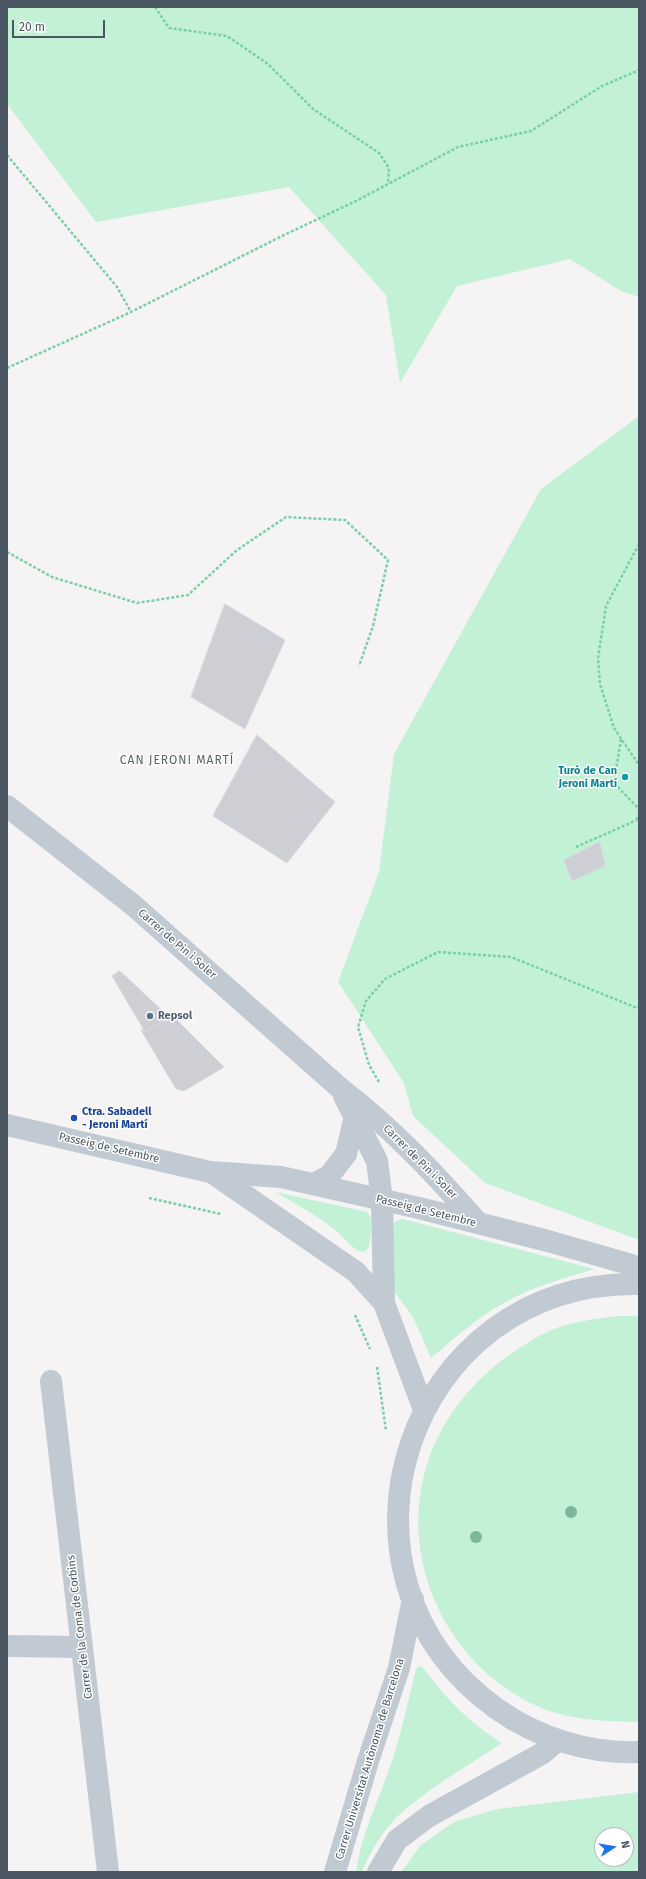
<!DOCTYPE html>
<meta charset="utf-8">
<style>
body{margin:0}
#map{position:relative;width:646px;height:1879px;overflow:hidden;background:#f5f3f3;font-family:"Fira Sans",sans-serif}
canvas{display:block}
.frame{position:absolute;inset:0;border:8px solid #4a5661;pointer-events:none}
.north{position:absolute;left:594px;top:1827px;width:40px;height:40px;box-sizing:border-box;background:#fff;border:1px solid #b7bbc0;border-radius:50%;rotate:78deg;font-size:11px;font-weight:700;line-height:16px;text-align:center;color:#4a5661}
.north::after{content:'';display:block;margin:auto;width:14px;height:18px;background:#1a73e8;clip-path:polygon(50% 0,100% 100%,50% 72%,0 100%)}
.scale{position:absolute;left:12px;top:20px;width:93px;height:18px;box-sizing:border-box;border:2px solid #4a5661;border-top:0;padding-left:5px;font-size:12px;line-height:14px;white-space:nowrap;color:#4a5661;-webkit-text-stroke:3px #fff;paint-order:stroke}
</style>
<div id="map">
<canvas width="646" height="1879"></canvas>
<div class="frame"></div>
<div class="north">N</div>
<div class="scale">20 m</div>
</div>
<script>
const context = document.querySelector('canvas').getContext('2d');
context.lineJoin = 'round';
function fillPath(path, color) { context.fillStyle = color; context.fill(path, 'evenodd'); }
function stroke(path, color, width, dash) { context.strokeStyle = color; context.lineWidth = width; context.lineCap = dash ? 'butt' : 'round'; context.setLineDash(dash || []); context.stroke(path); }
function drawText(font, color, halo, rows, align = 'center') {
  context.font = font + ' "Fira Sans",sans-serif'; context.lineWidth = 3; context.setLineDash([]); context.textBaseline = 'middle'; context.strokeStyle = halo; context.fillStyle = color; for (const [text, x, y, turn = 0] of rows) {
    context.save(); context.translate(x, y); context.rotate((+turn || 0) * Math.PI / 180); context.textAlign = isNaN(turn) ? turn : align; if (halo) context.strokeText(text, 0, 0); context.fillText(text, 0, 0); context.restore();
  }
}
const green = new Path2D(`
 M7 7H639V297L621 291 570 259 457 286 400 383 386 295 289 187 96 222 7 104Z
 M639 416V1240L485 1183 413 1116 404 1083 338 982 379 872 394 754 541 489Z
 M276 1192 367 1212C375 1221 370 1236 369 1247L364 1252C354 1251 349 1243 342 1236 323 1218 298 1206 276 1192Z
 M403 1219 594 1269C562 1279 531 1287 502 1304 476 1318 454 1339 431 1358L413 1317 391 1287 392 1226 396 1221Z
 M618 1316H639V1721L636 1722C604 1721 567 1720 537 1706 491 1685 455 1648 435 1601 396 1508 428 1413 509 1355 523 1346 538 1335 554 1329 574 1321 596 1319 618 1316Z
 M419 1666 423 1668C447 1699 468 1722 502 1743 468 1766 420 1793 392 1822 379 1837 369 1854 362 1872H356C361 1835 378 1802 390 1767 401 1735 408 1702 416 1669Z
 M639 1792V1872H401L421 1845 454 1822 497 1809ZM602 1835H626V1859H602Z`);
const building = new Path2D(`
 M225 604 285 640 245 729 191 697Z
 M257 735 335 802 287 863 213 816Z
 M600 842 605 866 572 881 564 860Z
 M120 971 167 1015 169 1017 145 1032 112 976Z
 M170 1013 224 1067 184 1091 176 1089 141 1030 143 1029 145 1032 169 1017 167 1015Z`);
const path = new Path2D(`
 M155 7 169 28 227 36 268 64 313 109 379 153 389 168 388 184
 M7 155 117 287 131 312
 M7 368 131 312 282 236 356 201 458 147 531 131 602 86 639 70
 M639 544 606 606 598 658 600 684 614 728 639 765
 M7 552 52 577 137 603 188 595 237 550 286 517 345 520 388 560 373 626 359 666
 M621 739 614 783 639 809
 M639 812 637 820 639 822
 M576 847 637 820
 M379 1082 369 1065 358 1027 366 1001 385 979 438 952 511 957 637 1008 639 1007
 M149 1198 221 1214
 M355 1315 370 1349
 M377 1367 386 1431`);
const minor = new Path2D(`
 M7 806 133 905 341 1089C392 1128 436 1175 478 1223
 M344 1096 377 1161 382 1200 384 1303
 M7 1125 210 1172 281 1177 419 1208 548 1241 632 1265 639 1269
 M211 1172 356 1272 384 1303 424 1410
 M313 1184 329 1176 346 1154 355 1116
 M639 1284C407 1280 309 1574 497 1709 538 1738 589 1754 639 1752
 M51 1381 108 1872
 M7 1646 82 1647
 M335 1872 368 1761 399 1668 413 1599
 M378 1872 397 1840 429 1816 543 1753 558 1740`);
const trees = [
 [571,1512],
 [476,1537]
];
const markers = [
 [625,777,4,"#0f9aa8"],
 [150,1016,4,"#5c6f8a"],
 [74,1118,4,"#1a4fb4"]
];
const cultureNames = [
 ["Turó de Can",617,771],
 ["Jeroni Martí",617,784]
];
const streetNames = [
 ["Carrer de Pin i Soler",177,944,41],
 ["Passeig de Setembre",109,1148,13],
 ["Carrer de Pin i Soler",420,1162,45],
 ["Passeig de Setembre",426,1211,14],
 ["Carrer de la Coma de Corbins",80,1627,-97],
 ["Carrer Universitat Autònoma de Barcelona",370,1759,-73]
];
const serviceNames = [
 ["Repsol",158,1016]
];
const transitNames = [
 ["Ctra. Sabadell",82,1112],
 ["- Jeroni Martí",82,1125]
];
const neighbourhoodNames = [
 ["CAN JERONI MARTÍ",177,761]
];
fillPath(green, '#c3f1d5');
fillPath(building, '#cdcfd5');
stroke(building, '#d7d9de', 1);
stroke(path, '#7ad0a6', 2.5, [3, 2]);
stroke(minor, '#c1cad2', 22);
context.fillStyle = '#7bb799';
for (const [x, y] of trees) { context.beginPath(); context.arc(x, y, 6, 0, 2 * Math.PI); context.fill(); }
for (const [x, y, r, color] of markers) { const dot = new Path2D(); dot.arc(x, y, r, 0, 2 * Math.PI); context.fillStyle = color; context.fill(dot); stroke(dot, '#fff', 1.5); }
drawText('bold 11px', '#0d838f', '#fff', cultureNames, 'right');
drawText('11px', '#4a5661', '#fff', streetNames);
drawText('bold 11px', '#4e5e75', '#fff', serviceNames, 'left');
drawText('bold 11px', '#164399', '#fff', transitNames, 'left');
context.letterSpacing = '1px';
drawText('12px', '#5f6368', '#fff', neighbourhoodNames);
context.letterSpacing = '0px';
</script>
